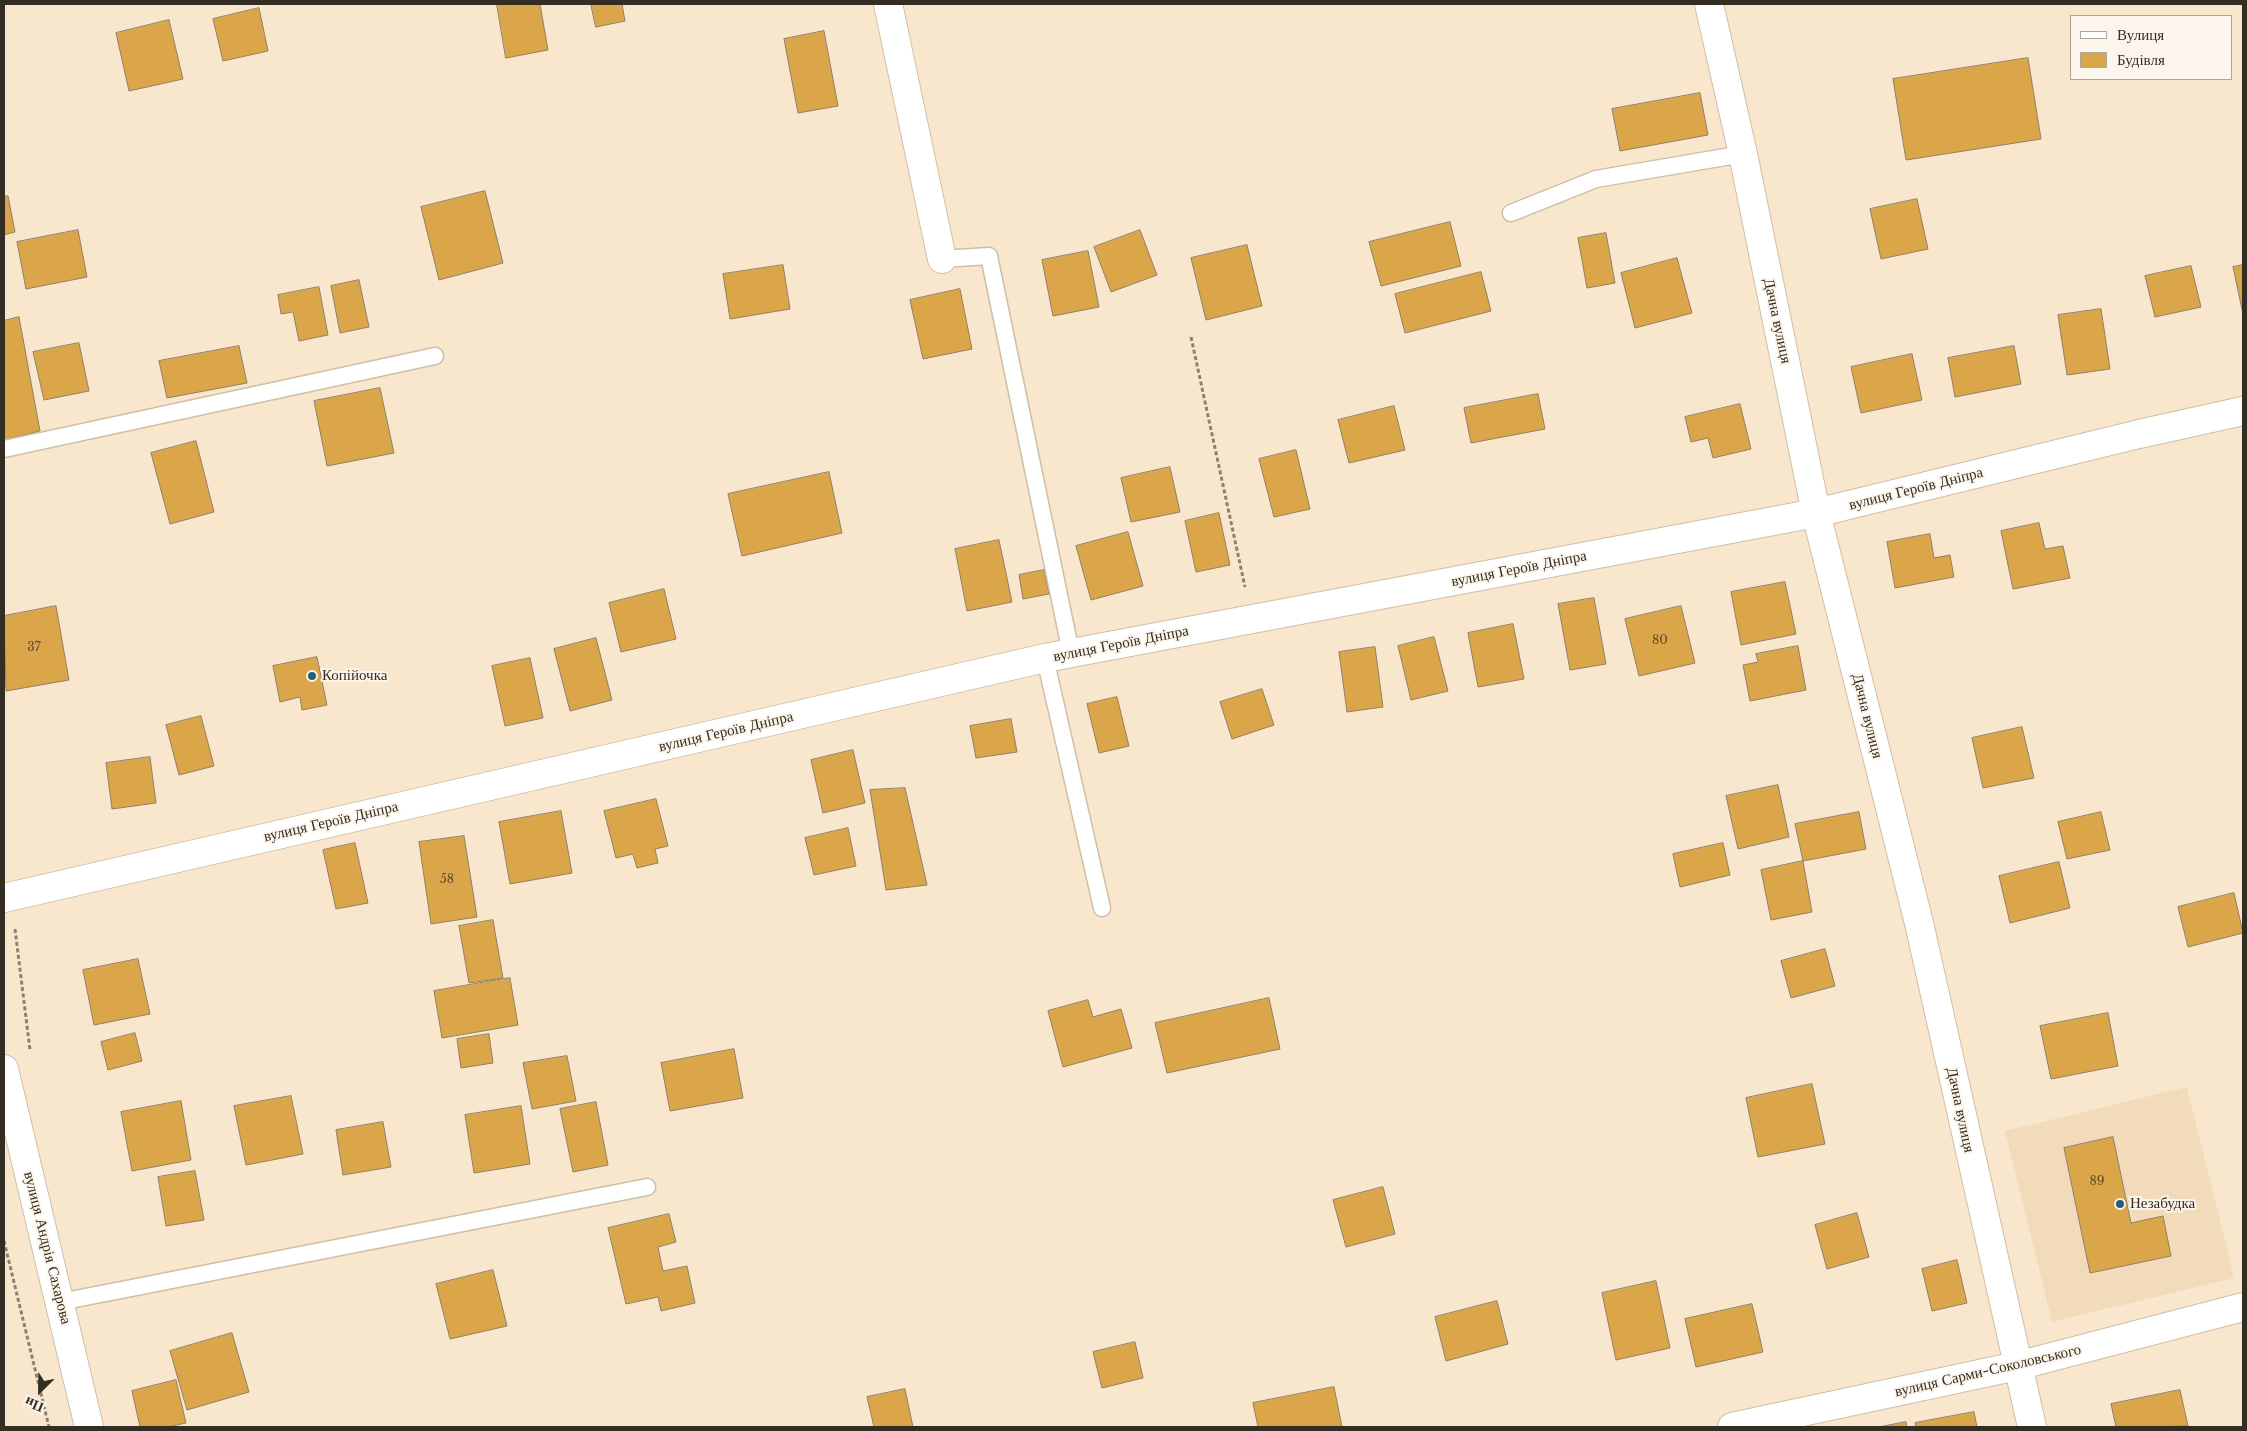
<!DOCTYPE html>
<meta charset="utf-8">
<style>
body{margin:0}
#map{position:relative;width:2247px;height:1431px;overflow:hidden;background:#f8e7cd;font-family:"Libre Baskerville",serif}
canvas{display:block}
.frame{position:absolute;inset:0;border:5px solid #342d23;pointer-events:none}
.legend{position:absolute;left:2070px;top:15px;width:162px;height:65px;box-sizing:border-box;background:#fcf5eb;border:1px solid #aca59b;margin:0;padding:6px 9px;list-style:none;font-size:15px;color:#342d23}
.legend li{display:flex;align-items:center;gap:10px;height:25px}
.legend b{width:25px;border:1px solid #aca59b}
.north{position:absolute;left:15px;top:1366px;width:50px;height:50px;-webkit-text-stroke:4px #fcf5eb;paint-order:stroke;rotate:203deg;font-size:14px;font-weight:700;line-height:20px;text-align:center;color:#342d23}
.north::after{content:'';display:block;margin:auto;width:18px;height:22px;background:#342d23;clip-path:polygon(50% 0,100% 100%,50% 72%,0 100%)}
</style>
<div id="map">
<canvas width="2247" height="1431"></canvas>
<div class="frame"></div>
<ul class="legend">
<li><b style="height:6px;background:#fff"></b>Вулиця</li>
<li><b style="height:14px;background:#dba549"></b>Будівля</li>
</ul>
<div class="north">Пн</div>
</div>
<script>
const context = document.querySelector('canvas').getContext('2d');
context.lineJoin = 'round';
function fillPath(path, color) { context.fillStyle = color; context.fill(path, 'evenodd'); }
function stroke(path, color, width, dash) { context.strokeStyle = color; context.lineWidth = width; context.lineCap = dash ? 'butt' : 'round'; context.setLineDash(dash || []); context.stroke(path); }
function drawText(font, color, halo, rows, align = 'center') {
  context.font = font + ' "Libre Baskerville",serif'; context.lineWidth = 4; context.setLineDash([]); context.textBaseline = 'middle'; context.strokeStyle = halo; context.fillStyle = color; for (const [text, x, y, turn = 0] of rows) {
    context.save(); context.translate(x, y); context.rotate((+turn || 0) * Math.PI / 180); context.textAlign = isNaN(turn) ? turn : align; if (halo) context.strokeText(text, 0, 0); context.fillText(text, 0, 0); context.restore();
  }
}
const built = new Path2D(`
 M2187 1087 2234 1278 2052 1322 2005 1131Z`);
const building = new Path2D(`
 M497 4H540L548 50 506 58Z
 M591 4H622L625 21 596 27Z
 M259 8 268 51 223 61 213 19Z
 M169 20 183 79 129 91 116 33Z
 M824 31 838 106 798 113 784 39Z
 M2028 58 2041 139 1906 160 1893 79Z
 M1700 93 1708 135 1620 151 1612 109Z
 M485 191 503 263 439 280 421 207Z
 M4 196H8L15 232 4 235Z
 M1917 199 1928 249 1881 259 1870 209Z
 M1450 222 1461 266 1381 286 1369 242Z
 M78 230 87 277 26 289 17 242Z
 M1140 230 1157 275 1111 292 1094 247Z
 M1606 233 1615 283 1587 288 1578 238Z
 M1247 245 1262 306 1206 320 1191 258Z
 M1088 251 1099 307 1053 316 1042 260Z
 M1677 258 1692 313 1635 328 1621 273Z
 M783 265 790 309 730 319 723 274Z
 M2243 265V314L2233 267Z
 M2191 266 2201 307 2155 317 2145 276Z
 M1481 272 1491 311 1405 333 1395 294Z
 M359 280 369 327 340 333 331 286Z
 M319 287 328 335 299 341 293 312 281 314 278 295Z
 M960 289 972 349 923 359 910 300Z
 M2101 309 2110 369 2067 375 2058 315Z
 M19 317 40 431 4 440V321Z
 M79 343 89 391 44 400 33 352Z
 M239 346 247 383 167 398 159 361Z
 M2014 346 2021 384 1955 397 1948 358Z
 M1912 354 1922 400 1861 413 1851 367Z
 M380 388 394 453 327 466 314 401Z
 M1538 394 1545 429 1471 443 1464 408Z
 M1740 404 1751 449 1713 458 1708 438 1691 442 1685 417Z
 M1394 406 1405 450 1349 463 1338 420Z
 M196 441 214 512 170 524 151 453Z
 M1296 450 1310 509 1274 517 1259 459Z
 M1170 467 1180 512 1131 522 1121 478Z
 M829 472 842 533 742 556 728 494Z
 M1219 513 1230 565 1196 572 1185 521Z
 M2039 523 2045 549 2063 546 2070 578 2013 589 2001 531Z
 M1128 532 1143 586 1091 600 1076 546Z
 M1930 534 1934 558 1950 555 1954 577 1895 588 1887 542Z
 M999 540 1012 602 967 611 955 549Z
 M1044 570 1049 594 1023 599 1019 575Z
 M1785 582 1796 634 1741 645 1731 592Z
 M664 589 676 639 621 652 609 603Z
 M1594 598 1606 664 1570 670 1558 604Z
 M56 606 69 680 6 691 4 616Z
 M1681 606 1695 663 1639 676 1625 619Z
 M1513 624 1524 679 1478 687 1468 633Z
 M1434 637 1448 691 1411 700 1398 646Z
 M596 638 612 700 570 711 554 649Z
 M1798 646 1806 690 1750 701 1743 665 1758 662 1756 654Z
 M1375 647 1383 707 1347 712 1339 652Z
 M317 657 327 705 302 710 300 697 280 702 273 666Z
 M530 658 543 718 505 726 492 666Z
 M1262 689 1274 725 1232 739 1220 702Z
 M1117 697 1129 746 1099 753 1087 704Z
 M201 716 214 766 179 775 166 725Z
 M1011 719 1017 752 976 758 970 726Z
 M2022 727 2034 778 1983 788 1972 738Z
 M853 750 865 803 823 813 811 760Z
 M150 757 156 803 112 809 106 763Z
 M1778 785 1789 837 1738 849 1726 796Z
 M905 788 927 885 886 890 870 790Z
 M656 799 668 846 655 849 658 863 637 868 633 854 616 858 604 811Z
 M561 811 572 873 510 884 499 822Z
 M1859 812 1866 849 1803 861 1795 824Z
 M2101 812 2110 850 2067 859 2058 822Z
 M848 828 856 866 814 875 805 838Z
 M464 836 477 917 431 924 419 842Z
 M355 843 368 903 336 909 323 850Z
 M1723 843 1730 875 1680 887 1673 854Z
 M1803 861 1812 912 1771 920 1761 870Z
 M2059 862 2070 908 2010 923 1999 876Z
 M2234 893 2243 933 2188 947 2178 907Z
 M493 920 503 978 469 983 459 926Z
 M1825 949 1835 986 1791 998 1781 961Z
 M138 959 150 1014 94 1025 83 970Z
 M510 978 518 1025 442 1038 434 991Z
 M1269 998 1280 1049 1167 1073 1155 1023Z
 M1088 1000 1093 1017 1121 1009 1132 1048 1063 1067 1048 1011Z
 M2108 1013 2118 1066 2051 1079 2040 1026Z
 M135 1033 142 1061 108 1070 101 1042Z
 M489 1034 493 1063 461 1068 457 1039Z
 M734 1049 743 1098 670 1111 661 1063Z
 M567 1056 576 1101 532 1109 523 1063Z
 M1812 1084 1825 1144 1758 1157 1746 1098Z
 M291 1096 303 1154 246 1165 234 1106Z
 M181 1101 191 1160 132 1171 121 1112Z
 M596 1102 608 1165 573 1172 560 1109Z
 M521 1106 530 1164 474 1173 465 1115Z
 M383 1122 391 1167 343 1175 336 1130Z
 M2113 1137 2131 1223 2163 1216 2171 1256 2090 1273 2064 1148Z
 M195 1171 204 1220 166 1226 158 1177Z
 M1383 1187 1395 1234 1346 1247 1333 1200Z
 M1857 1213 1869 1257 1827 1269 1815 1225Z
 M669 1214 676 1242 658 1247 663 1271 687 1266 695 1303 661 1311 658 1297 626 1304 608 1228Z
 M1957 1260 1967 1303 1932 1311 1922 1269Z
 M493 1270 507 1326 450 1339 436 1284Z
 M1656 1281 1670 1348 1616 1360 1602 1293Z
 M1497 1301 1508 1344 1446 1361 1435 1317Z
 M1752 1304 1763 1352 1696 1367 1685 1319Z
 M232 1333 249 1392 187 1410 170 1351Z
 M1135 1342 1143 1378 1102 1388 1093 1352Z
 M176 1380 186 1423 168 1427H140L132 1391Z
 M1334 1387 1342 1427H1258L1253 1403Z
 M905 1389 913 1427H874L867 1397Z
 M2180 1390 2188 1426 2116 1427 2111 1404Z
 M1974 1412 1977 1427H1916L1915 1423Z
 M1906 1422 1907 1427H1879Z`);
const path = new Path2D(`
 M1191 337 1245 587
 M15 929 30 1050
 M4 1241 49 1427`);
const service = new Path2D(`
 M1511 213 1596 179 1743 154
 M942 259 989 256 1071 653
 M4 449 435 356
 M1045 658 1102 908
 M60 1302 647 1187`);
const minor = new Path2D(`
 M888 4 942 259
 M1709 4 1743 154 1816 513 1919 923 2032 1427
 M4 898 1045 658 1816 513 2139 434 2243 411
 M1732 1427 2017 1366 2243 1307`);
const primary = new Path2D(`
 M4 1069 89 1427`);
const markers = [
 [312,676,5,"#265f79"],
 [2120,1204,5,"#265f79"]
];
const numberNames = [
 ["80",1660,641],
 ["37",34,648],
 ["58",447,880],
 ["89",2097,1182]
];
const streetNames = [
 ["Дачна вулиця",1777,321,78],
 ["вулиця Героїв Дніпра",1916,489,-14],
 ["вулиця Героїв Дніпра",1519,569,-11],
 ["вулиця Героїв Дніпра",1121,644,-11],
 ["Дачна вулиця",1867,716,76],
 ["вулиця Героїв Дніпра",726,732,-13],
 ["вулиця Героїв Дніпра",331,822,-13],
 ["Дачна вулиця",1960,1110,78],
 ["вулиця Андрія Сахарова",47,1248,76],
 ["вулиця Сарми-Соколовського",1988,1371,-13]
];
const poiNames = [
 ["Копійочка",322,676],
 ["Незабудка",2130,1204]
];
fillPath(built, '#f1dbba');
fillPath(building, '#dba549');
stroke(building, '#8f8068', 1);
stroke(service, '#cfbfa5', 19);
stroke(minor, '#cfbfa5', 30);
stroke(primary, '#cfbfa5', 30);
stroke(path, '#8d8270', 3, [4, 2.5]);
stroke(service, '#fff', 16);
stroke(minor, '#fff', 28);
stroke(primary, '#fff', 28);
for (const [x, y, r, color] of markers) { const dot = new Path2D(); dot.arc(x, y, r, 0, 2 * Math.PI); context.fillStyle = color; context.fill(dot); stroke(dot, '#fcf5eb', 2); }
drawText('12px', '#5e4b2c', null, numberNames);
drawText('15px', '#342d23', '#fcf5eb', streetNames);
drawText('15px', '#342d23', '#fcf5eb', poiNames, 'left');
</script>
